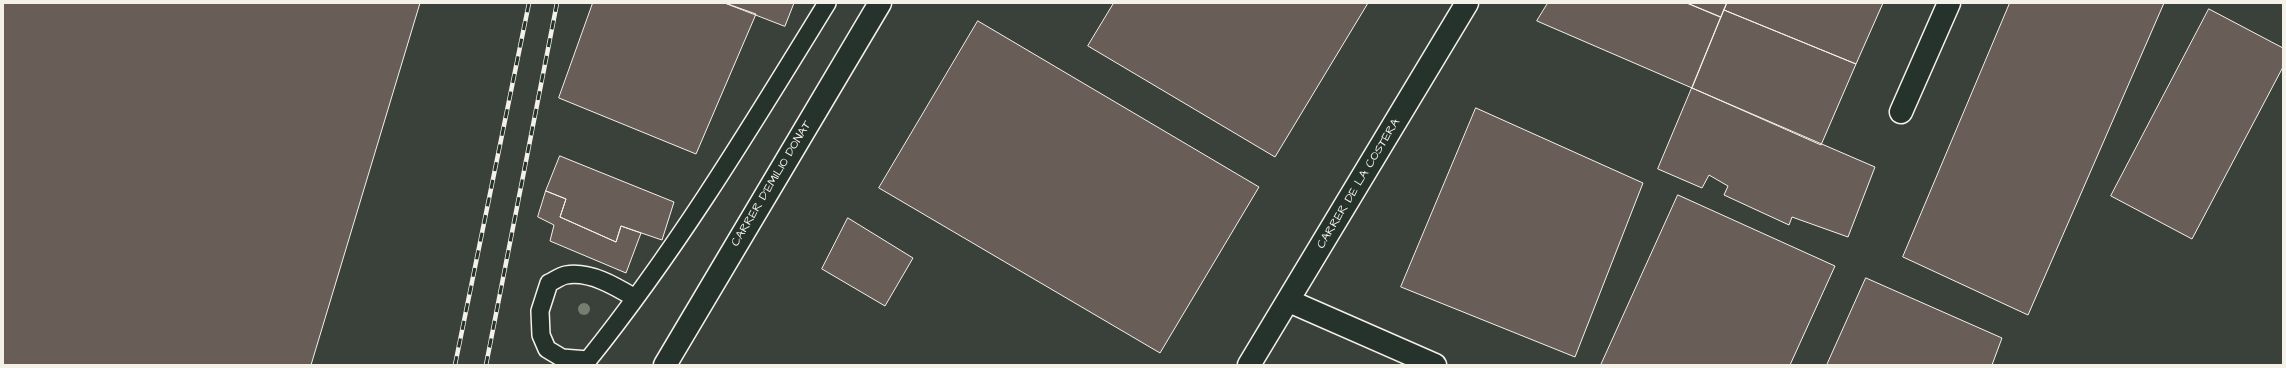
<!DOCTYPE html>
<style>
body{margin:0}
#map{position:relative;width:2286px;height:368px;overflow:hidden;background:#26332d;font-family:"Architects Daughter",sans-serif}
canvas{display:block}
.frame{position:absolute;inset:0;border:4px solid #f4f1e8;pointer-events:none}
</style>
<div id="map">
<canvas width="2286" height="368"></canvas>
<div class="frame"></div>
</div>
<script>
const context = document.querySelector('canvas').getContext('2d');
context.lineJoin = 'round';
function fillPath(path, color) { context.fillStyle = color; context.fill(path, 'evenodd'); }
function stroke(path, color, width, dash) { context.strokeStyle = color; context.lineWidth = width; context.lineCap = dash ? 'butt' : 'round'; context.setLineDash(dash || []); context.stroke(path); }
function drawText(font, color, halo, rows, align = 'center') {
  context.font = font + ' "Architects Daughter",sans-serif'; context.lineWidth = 3.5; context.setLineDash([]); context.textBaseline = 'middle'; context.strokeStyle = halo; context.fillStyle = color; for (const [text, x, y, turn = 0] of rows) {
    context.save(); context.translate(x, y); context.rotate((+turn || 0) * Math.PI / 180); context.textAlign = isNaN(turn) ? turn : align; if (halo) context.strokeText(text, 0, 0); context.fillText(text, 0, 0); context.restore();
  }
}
const built = new Path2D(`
 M3 3H2283V365H3Z`);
const building = new Path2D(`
 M3 3H420L311 365H3Z
 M593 3H725L756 14 696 154 559 98Z
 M725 3H794L785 26Z
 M1114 3H1368L1275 157 1088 46Z
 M1548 3H1687L1721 17 1692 88 1537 21Z
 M1687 3H1727L1721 17Z
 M1727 3H1883L1856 64 1724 10Z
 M2010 3H2164L2028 315 1903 257Z
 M2209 9 2283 48V67L2192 239 2111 196Z
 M1724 10 1856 64 1821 145 1692 88Z
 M978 21 1259 187 1160 353 879 188Z
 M1692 88 1875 167 1848 237 1792 217 1789 225 1724 195 1728 186 1709 175 1702 188 1658 169Z
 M1476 108 1643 183 1575 357 1401 287Z
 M560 156 674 202 662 240 621 226 616 242 560 217 566 199 546 191Z
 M546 191 566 199 560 217 616 242 621 226 641 233 626 273 550 241 554 225 538 217Z
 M1678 195 1835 266 1790 365H1601Z
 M848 218 913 258 885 306 822 269Z
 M1866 278 2002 338 1992 365H1827Z`);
const lane = new Path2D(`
 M635 298C615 286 590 271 566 275 560 276 554 281 549 283L540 311 541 335 547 349 562 358 588 360C678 248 752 125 827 3`);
const street = new Path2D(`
 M1901 112 1949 3
 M1289 301 1435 365
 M1249 365 1467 3`);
const secondary = new Path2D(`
 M665 365 880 3`);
const rail = new Path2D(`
 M455 365 529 3
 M486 365 557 3`);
const trees = [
 [584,309]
];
const streetNames = [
 ["CARRER D'EMILIO DONAT",772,184,-59],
 ["CARRER DE LA COSTERA",1359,184,-59]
];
fillPath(built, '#3a403a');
fillPath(building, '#695d57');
stroke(building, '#f4f1e8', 1);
stroke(lane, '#f4f1e8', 20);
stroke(street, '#f4f1e8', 25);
stroke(secondary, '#f4f1e8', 25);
stroke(lane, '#26332d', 17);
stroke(street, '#26332d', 22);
stroke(secondary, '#26332d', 22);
stroke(rail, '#f4f1e8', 4.5);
stroke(rail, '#26332d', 3, [9]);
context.fillStyle = '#767e72';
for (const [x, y] of trees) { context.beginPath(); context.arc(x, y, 6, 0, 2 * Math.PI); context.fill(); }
drawText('12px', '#f4f1e8', '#26332d', streetNames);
</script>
